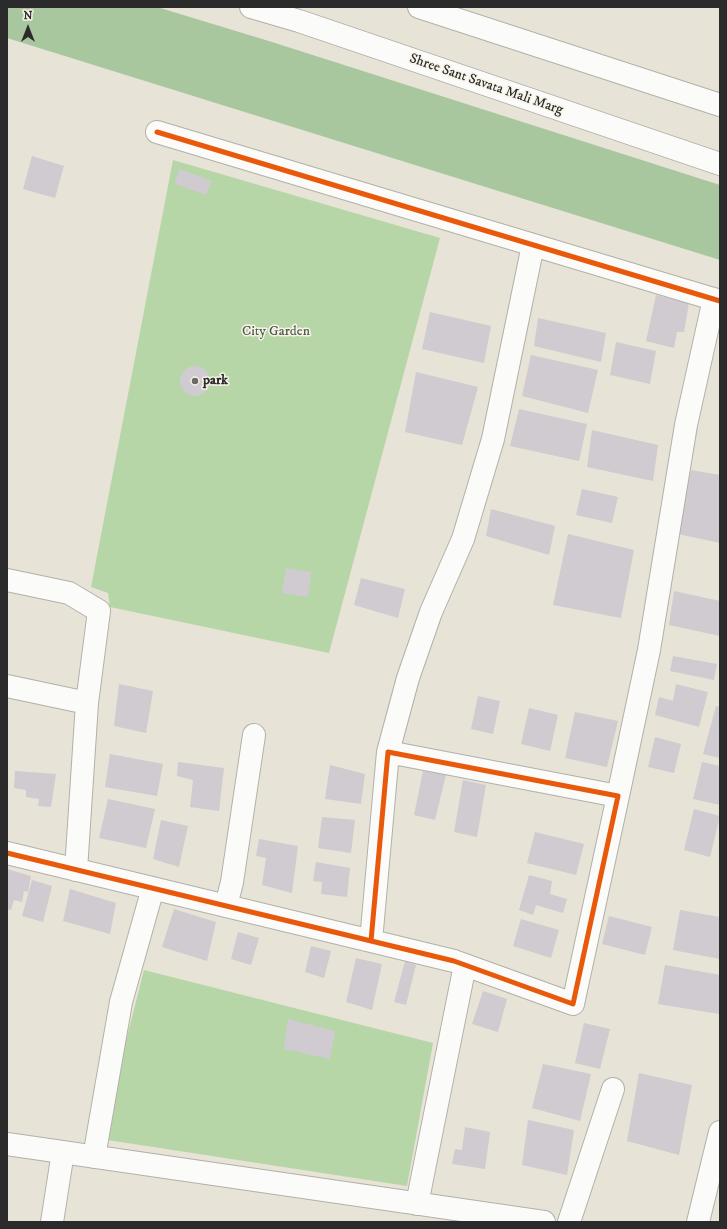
<!DOCTYPE html>
<style>
body{margin:0}
#map{position:relative;width:727px;height:1229px;overflow:hidden;background:#e7e3d6;font-family:"IM FELL DW Pica",serif}
canvas{display:block}
.frame{position:absolute;inset:0;border:8px solid #2b2b2b;pointer-events:none}
.north{position:absolute;left:8px;top:8px;width:40px;height:40px;-webkit-text-stroke:3px #f7f3e8;paint-order:stroke;rotate:0deg;font-size:11px;font-weight:700;line-height:16px;text-align:center;color:#2b2b2b}
.north::after{content:'';display:block;margin:auto;width:14px;height:18px;background:#2b2b2b;clip-path:polygon(50% 0,100% 100%,50% 72%,0 100%)}
</style>
<div id="map">
<canvas width="727" height="1229"></canvas>
<div class="frame"></div>
<div class="north">N</div>
</div>
<script>
const context = document.querySelector('canvas').getContext('2d');
context.lineJoin = 'round';
function fillPath(path, color) { context.fillStyle = color; context.fill(path, 'evenodd'); }
function stroke(path, color, width, dash) { context.strokeStyle = color; context.lineWidth = width; context.lineCap = dash ? 'butt' : 'round'; context.setLineDash(dash || []); context.stroke(path); }
function drawText(font, color, halo, rows, align = 'center') {
  context.font = font + ' "IM FELL DW Pica",serif'; context.lineWidth = 3; context.setLineDash([]); context.textBaseline = 'middle'; context.strokeStyle = halo; context.fillStyle = color; for (const [text, x, y, turn = 0] of rows) {
    context.save(); context.translate(x, y); context.rotate((+turn || 0) * Math.PI / 180); context.textAlign = isNaN(turn) ? turn : align; if (halo) context.strokeText(text, 0, 0); context.fillText(text, 0, 0); context.restore();
  }
}
const green = new Path2D(`
 M173 160 440 238 329 653 110 607 108 593 91 587Z
 M144 970 433 1043 407 1186 101 1139Z`);
const forest = new Path2D(`
 M7 7H157L272 42 720 185V260L7 38Z`);
const building = new Path2D(`
 M32 156 64 166 55 198 23 189Z
 M179 169 212 181 206 195 175 184Z
 M656 295 689 303 684 332H677L674 348 646 341Z
 M430 312 491 326 484 363 422 349Z
 M538 318 606 333 601 362 534 346Z
 M616 342 656 351 650 384 610 375Z
 M531 355 598 370 588 413 522 396Z
 M180 381a15 15 0 1 1 30 0a15 15 0 1 1-30 0Z
 M416 372 478 387 462 445 405 432Z
 M519 409 587 424 579 461 510 446Z
 M592 430 658 445 653 481 587 467Z
 M691 470 720 475V543L678 534Z
 M582 489 618 497 612 523 576 515Z
 M491 509 555 526 549 555 486 536Z
 M568 534 634 550 621 618 553 605Z
 M286 568 311 572 308 597 282 593Z
 M361 578 405 589 398 618 354 605Z
 M674 591 720 601V636L669 625Z
 M673 656 717 664 714 680 670 671Z
 M119 684 153 691 146 733 114 726Z
 M676 684 708 692 699 727 655 715 659 697 673 701Z
 M478 696 500 701 493 734 471 729Z
 M716 706 720 707V758L703 754Z
 M529 708 558 715 550 751 521 744Z
 M575 712 618 721 607 767 565 758Z
 M655 737 681 744 674 773 648 767Z
 M110 754 163 764 157 796 105 787Z
 M178 762 224 768 219 811 190 807 193 780 177 776Z
 M702 762 720 766V805L693 799Z
 M330 765 365 774 361 804 325 799Z
 M15 771 56 774 51 807 38 806 39 799 26 797V790L14 788Z
 M423 771 446 775 435 820 414 815Z
 M463 780 486 785 477 837 454 832Z
 M108 799 155 809 146 848 99 838Z
 M694 809 720 816 710 857 684 850Z
 M322 817 355 820 351 853 318 848Z
 M161 820 188 826 179 867 153 859Z
 M535 832 584 844 576 875 527 863Z
 M259 839 298 846 292 893 262 885 266 858 256 856Z
 M316 862 350 868 347 897 321 894 322 882 313 881Z
 M7 869 31 876 28 892 24 891 22 902 14 900 11 910 7 909Z
 M529 875 552 881 550 894 567 899 563 913 536 905 533 915 519 910Z
 M32 880 52 886 43 922 22 916Z
 M70 889 116 903 110 934 63 921Z
 M174 909 216 922 207 961 162 947Z
 M680 910 720 917V959L673 950Z
 M609 916 652 927 645 955 602 944Z
 M521 919 559 930 551 958 513 946Z
 M238 932 259 938 251 965 231 959Z
 M311 946 331 951 324 978 305 972Z
 M356 958 382 964 372 1010 346 1002Z
 M405 961 416 965 406 1005 394 1002Z
 M665 965 720 975 719 1014 658 1004Z
 M483 991 507 999 498 1032 472 1024Z
 M288 1019 335 1031 330 1059 284 1049Z
 M584 1023 610 1029 600 1069 575 1063Z
 M543 1064 591 1074 580 1121 532 1108Z
 M639 1073 692 1085 679 1155 627 1141Z
 M528 1120 574 1130 567 1175 522 1165Z
 M465 1127 490 1132 485 1169 452 1164 455 1149 462 1150Z`);
const street = new Path2D(`
 M157 132 720 301
 M7 580 69 593 99 611 87 703
 M7 686 87 703 76 870
 M388 752 408 678 431 612 463 539 493 439 533 245
 M618 796 649 650 686 425 714 299
 M7 853 454 961 573 1004 618 796 388 752 371 941
 M226 906 232 882 254 735
 M7 1144 544 1222
 M94 1157 121 1002 153 888
 M417 1204 465 965
 M52 1222 63 1152
 M569 1222 613 1089
 M698 1222 720 1132`);
const primary = new Path2D(`
 M251 7 299 21 720 164
 M419 7 720 105`);
const cycleway = new Path2D(`
 M157 132 720 301
 M7 853 454 961 573 1004 618 796 388 752 371 941`);
const markers = [
 [195,381,4,"#6d6b67"]
];
const streetNames = [
 ["Shree Sant Savata Mali Marg",486,85,19]
];
const parkNames = [
 ["City Garden",276,332]
];
const poiNames = [
 ["park",203,381]
];
fillPath(green, '#b7d6a8');
fillPath(forest, '#a8c79e');
fillPath(building, '#cfcbd0');
stroke(street, '#b2b0a8', 24);
stroke(primary, '#b2b0a8', 24);
stroke(street, '#fbfbf9', 22);
stroke(primary, '#fbfbf9', 22);
stroke(cycleway, '#e8590c', 5);
for (const [x, y, r, color] of markers) { const dot = new Path2D(); dot.arc(x, y, r, 0, 2 * Math.PI); context.fillStyle = color; context.fill(dot); stroke(dot, '#f7f3e8', 1.5); }
drawText('14px', '#2b2b2b', '#f7f3e8', streetNames);
drawText('14px', '#495b45', '#f7f3e8', parkNames);
drawText('bold 14px', '#2b2b2b', '#f7f3e8', poiNames, 'left');
</script>
